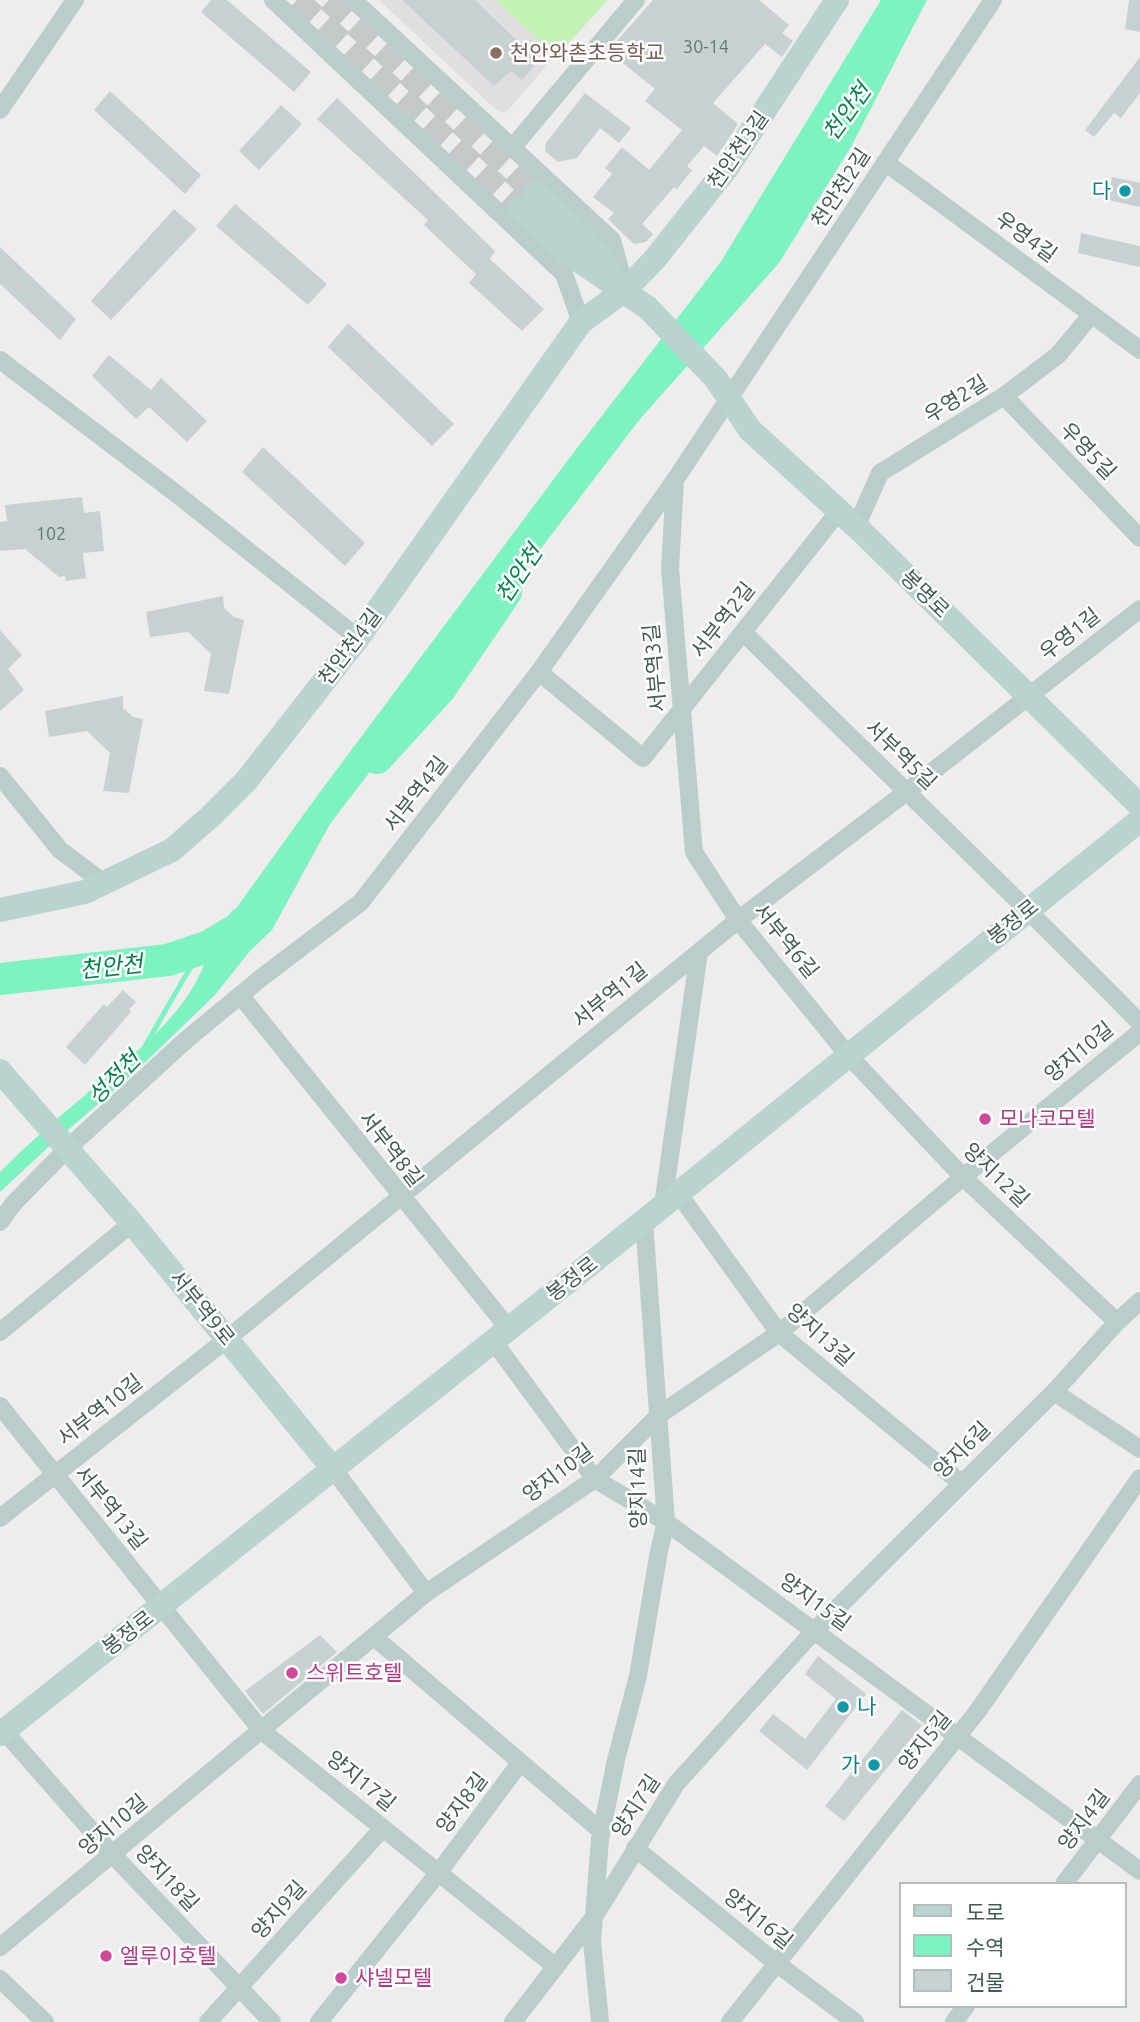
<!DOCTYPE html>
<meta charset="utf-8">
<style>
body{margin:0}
#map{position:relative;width:1140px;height:2022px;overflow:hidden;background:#efecee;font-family:Ubuntu,"Noto Sans KR",sans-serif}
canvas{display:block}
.legend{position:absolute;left:899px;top:1882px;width:228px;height:126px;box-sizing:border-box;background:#fff;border:2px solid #b4bdbc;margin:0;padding:9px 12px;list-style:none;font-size:21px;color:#435b57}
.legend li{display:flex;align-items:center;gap:14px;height:35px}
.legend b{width:35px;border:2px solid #b4bdbc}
</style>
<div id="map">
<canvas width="1140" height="2022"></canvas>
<ul class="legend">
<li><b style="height:9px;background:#b8d3d0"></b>도로</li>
<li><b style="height:19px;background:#7ef3c2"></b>수역</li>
<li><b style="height:19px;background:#c7d1d2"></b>건물</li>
</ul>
</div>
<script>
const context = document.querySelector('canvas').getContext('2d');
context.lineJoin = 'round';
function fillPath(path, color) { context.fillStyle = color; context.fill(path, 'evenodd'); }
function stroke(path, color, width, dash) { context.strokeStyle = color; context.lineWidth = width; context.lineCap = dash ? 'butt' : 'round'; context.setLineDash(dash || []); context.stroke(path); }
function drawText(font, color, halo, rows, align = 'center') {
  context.font = font + ' Ubuntu,"Noto Sans KR",sans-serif'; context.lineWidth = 5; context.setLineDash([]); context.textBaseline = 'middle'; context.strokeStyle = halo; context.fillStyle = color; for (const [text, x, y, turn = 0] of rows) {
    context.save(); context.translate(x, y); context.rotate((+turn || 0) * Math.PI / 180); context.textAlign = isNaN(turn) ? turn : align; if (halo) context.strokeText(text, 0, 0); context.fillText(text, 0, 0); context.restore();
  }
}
const education = new Path2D(`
 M379 0H602L512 106 504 113 496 110Z`);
const green = new Path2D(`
 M496 0H608L556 57Z`);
const water = new Path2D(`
 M881 0H927L851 147 779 263 640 419 330 824 272 930 250 951 215 995 133 1074 54 1142 0 1192V1172C27 1145 55 1120 84 1096 130 1057 198 1008 209 946L317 796 577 448 720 263Z`);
const stream = new Path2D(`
 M145 1046 190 968 214 949`);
const river = new Path2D(`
 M377 758 440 689 506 592
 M0 979 168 960 209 946 239 928 243 923`);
const building = new Path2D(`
 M211 0H227L311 72 294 92 201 12Z
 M402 0H475L538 61 522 80 511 71 494 86Z
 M653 0H759L789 25 782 33 793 41 782 57 765 44 713 103 738 124 717 156 704 146 687 166 692 170 677 189 674 187 642 224 653 234 646 242 634 244 608 219 614 213 593 197 612 174 605 168 622 147 649 170 682 130 645 101 655 89 608 51Z
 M1129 0H1140V32L1125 29Z
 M1140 57V93L1121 118 1114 113 1094 137 1085 130Z
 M110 91 201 175 185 194 94 110Z
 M585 93 631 128 619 143 600 128 577 158 558 162 545 151 546 143Z
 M337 98 495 251 490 259 544 309 522 331 469 283 476 274 424 225 428 220 317 119Z
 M281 105 302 124 259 170 239 151Z
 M1112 177 1140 183V207L1108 200Z
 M235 204 327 284 308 305 216 226Z
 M174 209 197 229 111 320 91 301Z
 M1081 233 1140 246V267L1078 253Z
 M0 247 76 319 60 340 0 284Z
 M348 323 454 424 432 446 328 347Z
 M109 355 151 390 161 378 207 421 187 442 149 407 136 419 92 376Z
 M263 447 365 543 345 566 242 472Z
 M82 497 84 513 100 511 104 551 83 553 86 578 66 581 65 576 59 577 25 549 0 551V522L7 521 5 505Z
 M223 596 224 608 234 617 244 620 229 694 204 691 211 654 188 632 150 637 146 612Z
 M0 630 22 655 8 669 24 690 0 711Z
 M123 696V708L133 717 143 719 129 793 103 791 110 753 87 731 49 737 45 711Z
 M123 990 136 1002 129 1009 131 1012 85 1065 66 1047 104 1004 107 1007Z
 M320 1635 337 1652 263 1714 245 1691Z
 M818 1656 866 1694 807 1770 759 1731 773 1714 805 1739 836 1699 805 1674Z
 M902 1710 922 1725 844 1821 825 1806Z`);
const secondaryTunnel = new Path2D(`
 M297 0 520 208
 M329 0 535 193`);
const street = new Path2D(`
 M273 0 564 274 581 322
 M353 0 612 240 624 284
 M0 110 75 0
 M512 148 636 0
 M885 162 1140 350
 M0 360 178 495 358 638
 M1004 396 1140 538
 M675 480 670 569 694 852 738 920 848 1055 963 1177 1117 1322
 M856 527 880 473 1004 396 1058 355 1092 314
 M743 632C875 762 1010 890 1140 1023
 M539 672 643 758 839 511
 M0 776 60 850 104 883
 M240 995 509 1329
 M678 1193 779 1333 961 1483
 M663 1205 699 952
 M0 1222 13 1204 68 1148 186 1040 261 978 361 902 539 672 675 480 993 0
 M0 1332 132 1223
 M494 1342 595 1479 666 1522 1140 1871
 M1054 1392 1140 1449
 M0 1406 262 1731 556 1967
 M334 1470 426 1593
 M0 1518 227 1339 738 920 905 793 1140 609
 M374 1637 601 1831
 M4 1731 113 1855 272 2022
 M635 1848 776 1963 855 2022
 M1064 1884 1140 1784
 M0 1947 426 1593 595 1479 659 1415 779 1333 963 1177 1140 1032
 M0 1979 45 2022
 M208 2022 383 1828
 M319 2022 439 1872 520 1763
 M513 2022 594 1917 676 1784 815 1630 1054 1392 1117 1322 1140 1301
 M600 2022 592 1942 600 1839 616 1760 638 1676 659 1551 666 1522 644 1221
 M730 2022 977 1712 1140 1478
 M954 2022 966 2006`);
const secondary = new Path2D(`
 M535 193 583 236 614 276
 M520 208 571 255 648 308 716 379 750 430 861 531 1140 806
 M0 910 85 892 172 850 211 816 246 781 358 638 581 322 625 290 654 260 727 168 837 0
 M0 1071 132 1223 334 1470
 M0 1734 644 1221 1140 820`);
const markers = [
 [496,53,7,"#8d6e63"],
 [1125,191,7,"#0f9aa8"],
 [985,1119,7,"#d1479c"],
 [292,1673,7,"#d1479c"],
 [843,1707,7,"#0f9aa8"],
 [874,1765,7,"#0f9aa8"],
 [106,1956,7,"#d1479c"],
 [341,1978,7,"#d1479c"]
];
const numberNames = [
 ["30-14",706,47],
 ["102",51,534]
];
const educationNames = [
 ["천안와촌초등학교",510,53]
];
const streetNames = [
 ["천안천3길",738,150,-55],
 ["천안천2길",841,188,-57],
 ["우영4길",1026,237,36],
 ["우영2길",956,399,-32],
 ["우영5길",1088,451,46],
 ["봉명로",925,594,44],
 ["서부역2길",723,620,-52],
 ["우영1길",1070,634,-38],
 ["천안천4길",350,647,-53],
 ["서부역3길",655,668,-95],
 ["서부역5길",901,755,44],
 ["서부역4길",416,794,-52],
 ["봉정로",1013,922,-39],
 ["서부역6길",786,941,51],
 ["서부역1길",610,995,-39],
 ["양지10길",1079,1052,-39],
 ["서부역8길",391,1149,52],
 ["양지12길",996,1175,44],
 ["봉정로",572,1279,-38],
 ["서부역9로",202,1308,51],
 ["양지13길",820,1335,42],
 ["서부역10길",100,1410,-38],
 ["양지6길",962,1450,-45],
 ["양지10길",558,1473,-37],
 ["양지14길",638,1488,-91],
 ["서부역13길",111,1508,51],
 ["양지15길",815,1602,36],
 ["봉정로",128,1633,-38],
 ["양지5길",925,1741,-51],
 ["양지17길",361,1781,39],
 ["양지8길",462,1803,-53],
 ["양지7길",636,1806,-57],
 ["양지4길",1084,1820,-53],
 ["양지10길",113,1825,-40],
 ["양지18길",167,1878,47],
 ["양지9길",279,1910,-48],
 ["양지16길",758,1919,39]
];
const cultureNames = [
 ["다",1111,191],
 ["나",857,1707,"left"],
 ["가",860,1765]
];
const hotelNames = [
 ["모나코모텔",999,1119],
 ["스위트호텔",306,1673],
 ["엘루이호텔",120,1956],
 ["샤넬모텔",355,1978]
];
const waterNames = [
 ["천안천",847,112,-54],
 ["천안천",519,574,-56],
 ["천안천",111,967,-6],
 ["성정천",114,1078,-45]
];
fillPath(education, '#e0dee0');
fillPath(green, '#c4f2b5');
fillPath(water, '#7ef3c2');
stroke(stream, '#7ef3c2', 5);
stroke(river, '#7ef3c2', 32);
fillPath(building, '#c7d1d2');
stroke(secondaryTunnel, '#c4c8c8', 24, [24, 12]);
stroke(street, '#b9cdca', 18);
stroke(secondary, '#b8d3d0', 24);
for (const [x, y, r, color] of markers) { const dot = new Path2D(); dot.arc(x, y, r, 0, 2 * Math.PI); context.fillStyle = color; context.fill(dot); stroke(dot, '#fff', 2.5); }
drawText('18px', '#647876', null, numberNames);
drawText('21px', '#785e54', '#fff', educationNames, 'left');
drawText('21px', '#435b57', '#fff', streetNames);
drawText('21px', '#0d838f', '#fff', cultureNames, 'right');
drawText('21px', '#b23c85', '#fff', hotelNames, 'left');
drawText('italic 23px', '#05814d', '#fff', waterNames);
</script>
